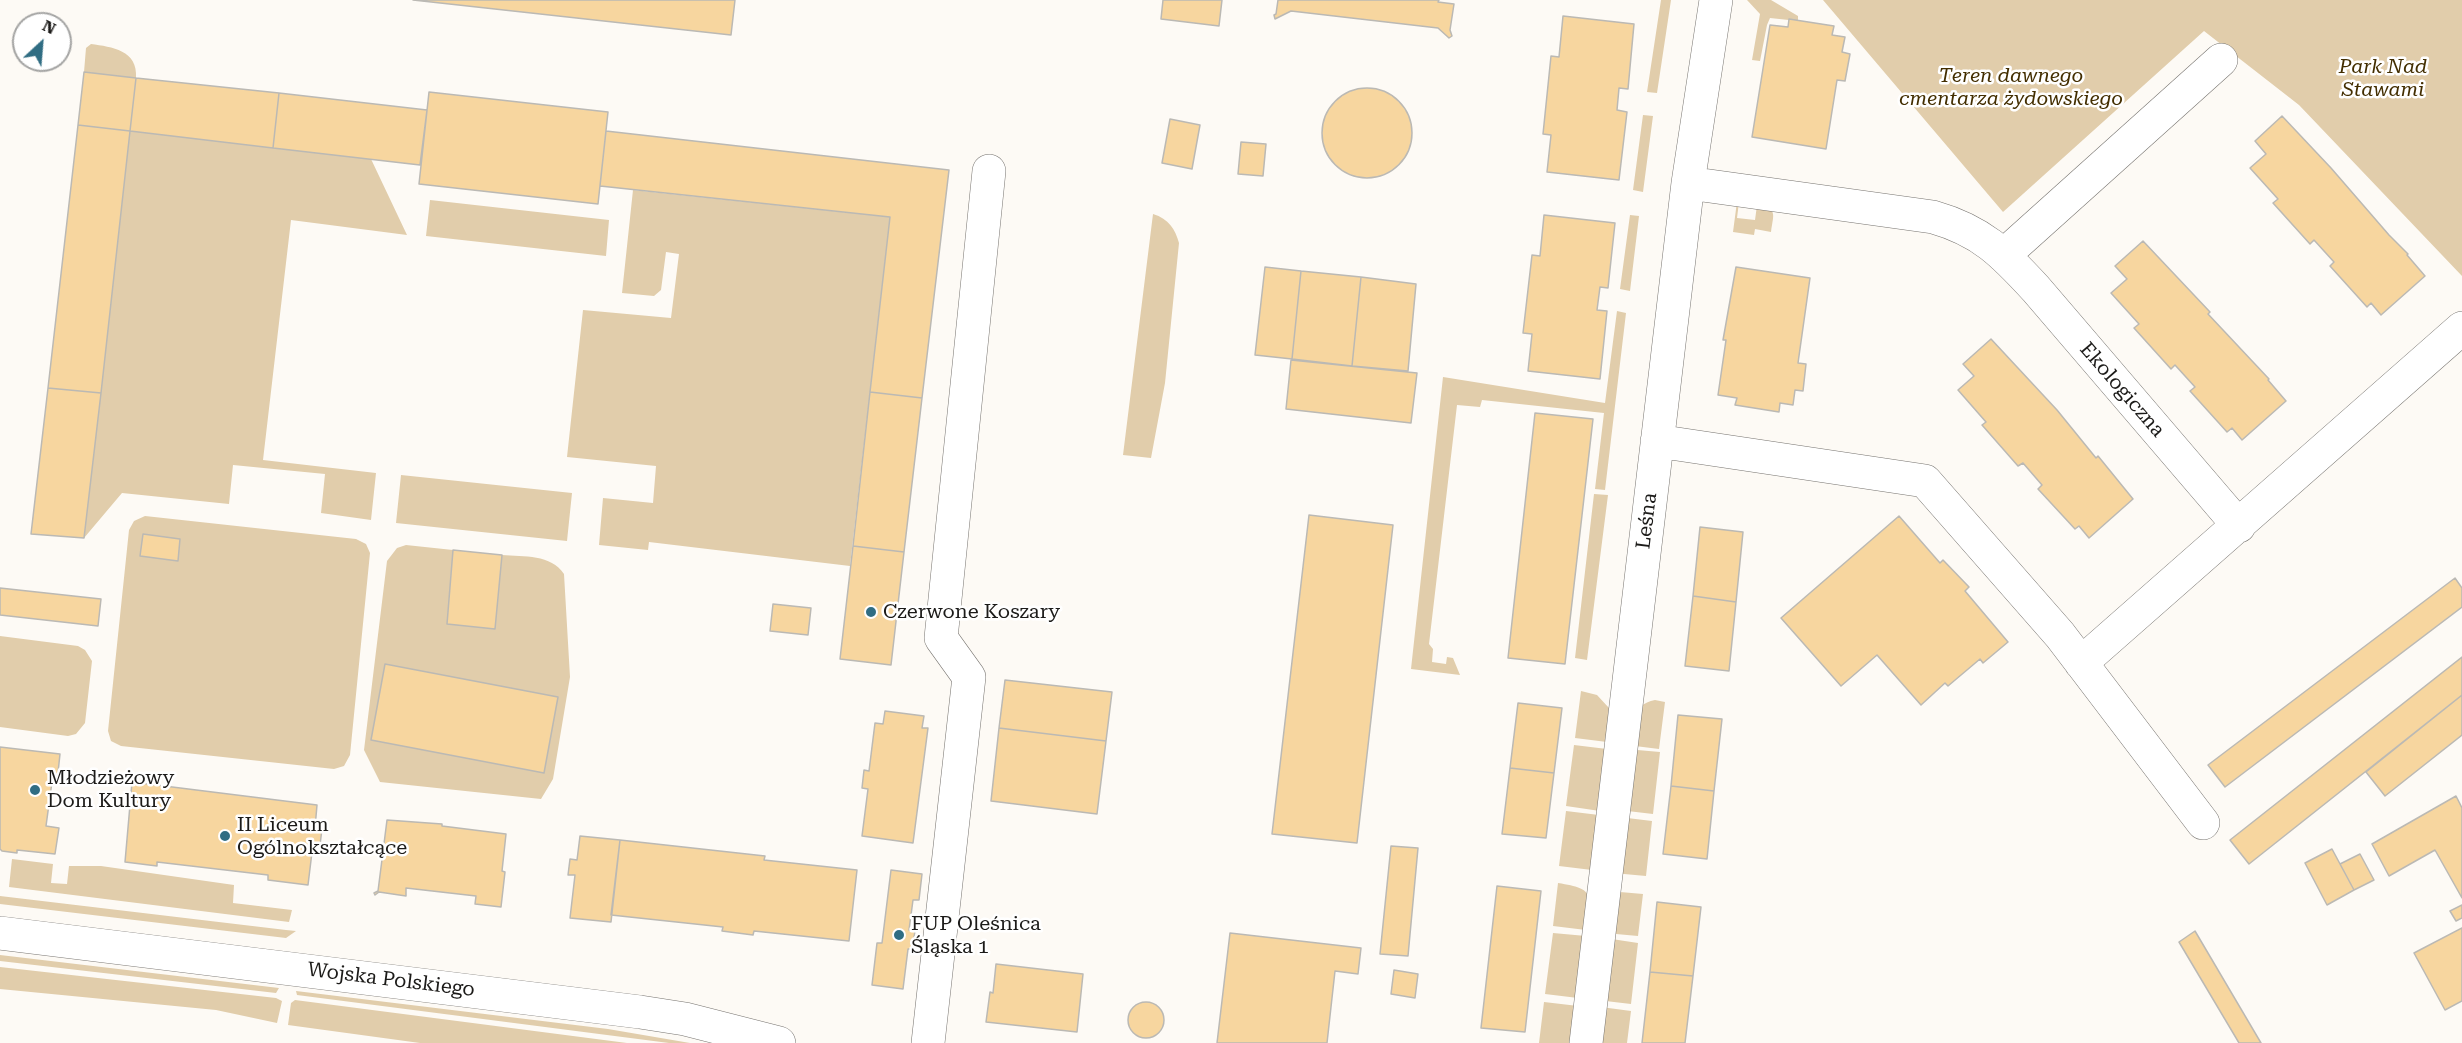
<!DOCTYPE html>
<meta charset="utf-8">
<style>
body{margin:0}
#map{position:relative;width:2462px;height:1043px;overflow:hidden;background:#fdfaf5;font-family:"Roboto Serif",serif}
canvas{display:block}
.north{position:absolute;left:12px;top:12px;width:60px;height:60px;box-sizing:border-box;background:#fff;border:2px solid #a4a4a3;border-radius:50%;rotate:26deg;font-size:16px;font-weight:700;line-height:24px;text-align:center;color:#1c1b19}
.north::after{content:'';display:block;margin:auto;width:21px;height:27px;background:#306d83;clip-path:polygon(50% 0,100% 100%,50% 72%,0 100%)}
</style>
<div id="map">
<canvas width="2462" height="1043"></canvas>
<div class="north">N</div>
</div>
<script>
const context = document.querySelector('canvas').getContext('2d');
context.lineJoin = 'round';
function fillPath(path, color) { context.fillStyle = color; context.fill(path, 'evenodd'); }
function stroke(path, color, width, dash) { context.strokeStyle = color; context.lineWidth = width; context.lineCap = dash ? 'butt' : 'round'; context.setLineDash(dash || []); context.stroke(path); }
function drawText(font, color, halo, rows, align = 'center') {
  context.font = font + ' "Roboto Serif",serif'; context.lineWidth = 5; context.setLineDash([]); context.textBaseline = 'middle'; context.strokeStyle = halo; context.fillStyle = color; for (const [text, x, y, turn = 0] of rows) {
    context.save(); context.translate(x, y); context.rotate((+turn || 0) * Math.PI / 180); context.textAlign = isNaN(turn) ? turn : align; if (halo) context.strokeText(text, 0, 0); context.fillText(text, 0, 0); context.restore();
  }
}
const green = new Path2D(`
 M1661 0H1671L1657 93 1647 92Z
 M1747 0H1771L1798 16V21L1770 18 1767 25 1760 61 1752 60 1760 14Z
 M1823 0H2462V276L2299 105 2204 31 2003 212Z
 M91 44C112 47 138 50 136 78L84 72 86 48Z
 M1643 115 1653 116 1643 192 1633 190Z
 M130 131 371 159 407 235 291 220 263 460 376 473 371 520 321 513 325 474 233 465 229 504 122 493 84 538Z
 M633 190 890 217 850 566 649 542 648 550 599 545 603 498 653 503 656 466 567 457 583 310 671 318 679 254 666 252 661 290 654 296 622 293Z
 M1738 194H1740L1737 218 1755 220 1758 198C1777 213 1774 211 1771 232L1755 229 1754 235 1733 232Z
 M430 200 609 220 606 256 426 236Z
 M1153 214C1169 219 1175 229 1179 243L1165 383 1151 458 1123 455Z
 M1630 215 1639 216 1630 291 1620 289Z
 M1617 311 1626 313 1605 490 1595 489 1604 413 1482 400 1480 407 1457 405 1429 644 1433 649 1432 662 1446 664 1447 657 1453 658 1460 675 1411 669 1443 377 1605 403Z
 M401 475 572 493 567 541 396 523Z
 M1594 494 1608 495 1587 660 1575 658Z
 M145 516 356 539 366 544 370 553 350 755 344 766 334 769 121 746 111 741 108 731 129 530 134 521Z
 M406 545 453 550 447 624 495 628 502 555C524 557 551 554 564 574L570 677 553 779 541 799 380 782 364 750 387 561 397 548Z
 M0 636 78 646 85 650 92 661 85 723 76 734 68 736 0 727Z
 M1581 691 1597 695 1609 708 1607 742 1575 738Z
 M1655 700 1665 702 1659 749 1627 745C1631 725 1631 705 1655 700Z
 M1574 745 1607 749 1600 811 1566 806Z
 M1626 749 1660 752 1653 814 1619 810Z
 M1566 811 1599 815 1592 870 1559 866Z
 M1619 817 1652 821 1646 876 1613 873Z
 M12 859 53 864 51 883 67 884 69 866H101L234 885 233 903 292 910 289 922 9 887Z
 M1558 883C1597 889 1590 895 1586 930L1553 926Z
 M1620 892 1643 894 1638 936 1605 933Z
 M0 896 286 930 296 931 286 938 0 904Z
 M1553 933 1586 936 1578 998 1545 994Z
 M1605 938 1638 943 1631 1004 1597 1000Z
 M0 955 279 988 276 993 0 961Z
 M0 967 276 998 282 1001 277 1023 216 1010 0 989Z
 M296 991 608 1029 690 1043H669L297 995Z
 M295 1000 627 1043H420L288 1025 291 1003Z
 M1544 1002 1578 1006 1573 1043H1539Z
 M1601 1007 1631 1011 1627 1043H1597Z`);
const building = new Path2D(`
 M413 0H735L731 35Z
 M1163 0H1222L1219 26 1161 19Z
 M1278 0H1439L1438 2 1454 4 1450 30 1452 36 1449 38 1438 28 1291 11 1275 19 1274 15 1276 14Z
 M1563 16 1634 24 1628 89 1619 88 1617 110 1627 112 1619 180 1547 172 1551 135 1543 134 1551 56 1559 57Z
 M1789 19 1834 26 1832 35 1845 37 1842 52 1850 54 1845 81 1837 80 1826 149 1752 137 1770 25 1788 27Z
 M84 72 136 78 130 131 78 125Z
 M136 78 279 93 273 148 130 131Z
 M1322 133a45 45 0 1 1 90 0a45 45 0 1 1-90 0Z
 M429 92 608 112 598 204 419 184Z
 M279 93 427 110 420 165 273 148Z
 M2282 116 2331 168 2389 235 2408 254 2407 255 2425 276 2381 315 2371 303 2367 307 2330 266 2334 262 2314 240 2310 244 2273 203 2278 199 2250 168 2266 154 2255 141Z
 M1170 119 1200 125 1192 169 1162 163Z
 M78 125 130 131 101 393 48 388Z
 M606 131 949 170 922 398 870 392 890 217 600 186Z
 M1241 142 1266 144 1263 176 1238 174Z
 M1544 215 1615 223 1608 288 1600 287 1597 310 1607 311 1600 379 1528 371 1532 334 1523 333 1532 255 1540 256Z
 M2143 241 2210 312 2208 314 2269 379 2268 380 2286 401 2242 440 2232 428 2227 432 2190 391 2195 387 2175 365 2171 369 2134 328 2139 324 2111 293 2127 279 2115 266Z
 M1265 267 1301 271 1292 359 1255 355Z
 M1736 267 1810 278 1798 363 1806 364 1803 391 1795 390 1793 405 1780 403 1779 412 1735 405 1737 398 1718 395 1726 340H1723Z
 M1301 271 1361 277 1352 366 1292 359Z
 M1361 277 1416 284 1408 371 1352 366Z
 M1991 339 2057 410 2096 458 2098 456 2133 499 2089 538 2079 526 2075 529 2038 489 2042 485 2023 463 2018 466 1982 425 1986 422 1958 390 1974 376 1963 364Z
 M1291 360 1417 373 1411 423 1286 409Z
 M48 388 101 393 84 538 31 534Z
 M870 392 922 398 904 552 853 546Z
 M1535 413 1593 419 1565 664 1508 658Z
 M1309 515 1393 525 1357 843 1272 834Z
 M1899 516 1940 563 1943 560 1969 587 1965 591 2008 642 1983 663 1980 659 1948 686 1945 683 1921 705 1877 655 1841 686 1781 618Z
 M1700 527 1743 532 1736 602 1693 596Z
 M143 534 180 539 178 561 140 556Z
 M853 546 904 552 891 665 840 659Z
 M453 550 502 555 495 629 447 624Z
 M2455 578 2462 588V607L2225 787 2208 765Z
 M0 588 101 599 98 626 0 615Z
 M1693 596 1736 602 1729 671 1685 666Z
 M773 604 811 608 808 635 770 631Z
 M2462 657V695L2249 864 2230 840Z
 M385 664 558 697 544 773 371 740Z
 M1005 680 1112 692 1106 741 999 728Z
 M2462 695V735L2385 796 2366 772Z
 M1518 703 1562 708 1554 773 1510 768Z
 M885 711 924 716 922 728H928L913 843 862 836 868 789 862 788 864 770 869 771 875 723 883 724Z
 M1678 715 1722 719 1714 791 1671 786Z
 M999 728 1106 741 1097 814 991 801Z
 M0 747 60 754 57 782H52L46 826 59 828 55 854 17 850V853L2 851 0 849Z
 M1510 768 1554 773 1546 838 1502 834Z
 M132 782 317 805 315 828 322 829 320 845 313 844 308 885 268 880V875L157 862V866L125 862Z
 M1671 786 1714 791 1707 859 1663 854Z
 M2456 796 2462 808V898L2435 850 2389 876 2372 844Z
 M387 820 442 824V826L506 834 502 871 505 872 501 907 475 904 476 896 406 888V896L379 892 375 895 374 893 378 891Z
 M580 836 620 840 611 922 570 918 575 875H568L570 859 577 860Z
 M620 840 765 856 764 860 857 870 849 941 754 931 753 935 722 931 723 927 611 915Z
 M1391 846 1418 848 1408 956 1380 954Z
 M2332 849 2354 890 2327 905 2305 863Z
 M2360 854 2374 880 2354 890 2340 864Z
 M891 870 922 874 919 900H913L909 930 915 931 912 949H908L903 989 872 985 877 943H882Z
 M1497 886 1541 891 1525 1032 1481 1028Z
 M1657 902 1701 907 1693 976 1650 972Z
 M2462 905V918L2456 921 2450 911Z
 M2462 928V1001L2445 1010 2414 953Z
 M2195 931 2261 1043H2239L2179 942Z
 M1230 933 1361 948 1358 974 1335 971 1327 1043H1217Z
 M996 964 1083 974 1077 1032 986 1022 990 992 993 993Z
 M1394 970 1418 974 1415 998 1391 994Z
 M1650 972 1693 976 1685 1043H1642Z
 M1128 1020a18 18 0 1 1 36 0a18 18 0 1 1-36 0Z`);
const minor = new Path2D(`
 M1688 183 1933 217C1982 231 2003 253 2036 289L2239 526
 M2004 255 2221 60
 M1657 441 1925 481 2060 635 2203 823
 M2081 663 2462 328
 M928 1043 969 677 941 638 989 171
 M1586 1043 1688 183 1716 0`);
const major = new Path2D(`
 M0 933 640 1012 685 1019 779 1043`);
const markers = [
 [871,612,6,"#306d83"],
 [35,790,6,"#306d83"],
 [225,836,6,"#306d83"],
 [899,935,6,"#306d83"]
];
const parkNames = [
 ["Park Nad",2383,67],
 ["Stawami",2383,90],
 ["Teren dawnego",2011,76],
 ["cmentarza żydowskiego",2011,99]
];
const streetNames = [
 ["Ekologiczna",2122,390,49],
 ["Leśna",1647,521,-83],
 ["Wojska Polskiego",391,980,7]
];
const poiNames = [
 ["Czerwone Koszary",883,612],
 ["Młodzieżowy",47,778],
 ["Dom Kultury",47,801],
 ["II Liceum",237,825],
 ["Ogólnokształcące",237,848],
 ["FUP Oleśnica",911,924],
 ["Śląska 1",911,947]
];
fillPath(green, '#e1cdab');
fillPath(building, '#f7d69f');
stroke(building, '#bbb9b4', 1.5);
stroke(minor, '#777470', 34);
stroke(major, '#777470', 34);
stroke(minor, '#fff', 33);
stroke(major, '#fff', 33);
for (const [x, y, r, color] of markers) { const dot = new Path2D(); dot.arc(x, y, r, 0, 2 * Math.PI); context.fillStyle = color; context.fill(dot); stroke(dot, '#fff', 2); }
drawText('italic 20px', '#432e00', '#fff', parkNames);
drawText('20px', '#1c1b19', '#fff', streetNames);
drawText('20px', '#1c1b19', '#fff', poiNames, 'left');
</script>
